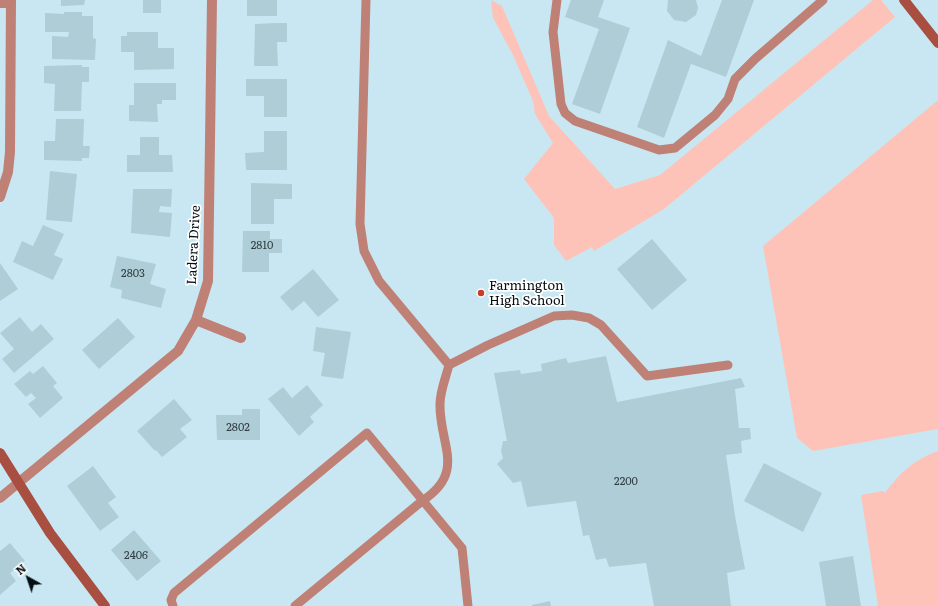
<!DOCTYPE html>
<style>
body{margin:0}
#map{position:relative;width:938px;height:606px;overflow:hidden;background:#c9e7f2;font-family:Literata,serif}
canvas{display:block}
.north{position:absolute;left:8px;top:558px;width:40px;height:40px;-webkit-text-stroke:3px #fff;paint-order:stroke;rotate:320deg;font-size:11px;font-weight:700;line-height:16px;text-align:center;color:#050e12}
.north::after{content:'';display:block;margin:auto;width:14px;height:18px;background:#050e12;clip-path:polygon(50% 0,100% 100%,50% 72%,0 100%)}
</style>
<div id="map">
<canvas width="938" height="606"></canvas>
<div class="north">N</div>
</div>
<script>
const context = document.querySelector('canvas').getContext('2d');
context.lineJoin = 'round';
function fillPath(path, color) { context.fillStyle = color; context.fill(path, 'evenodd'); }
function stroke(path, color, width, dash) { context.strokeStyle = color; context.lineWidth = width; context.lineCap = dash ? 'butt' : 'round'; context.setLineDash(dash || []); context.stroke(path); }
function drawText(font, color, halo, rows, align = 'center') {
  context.font = font + ' Literata,serif'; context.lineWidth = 3.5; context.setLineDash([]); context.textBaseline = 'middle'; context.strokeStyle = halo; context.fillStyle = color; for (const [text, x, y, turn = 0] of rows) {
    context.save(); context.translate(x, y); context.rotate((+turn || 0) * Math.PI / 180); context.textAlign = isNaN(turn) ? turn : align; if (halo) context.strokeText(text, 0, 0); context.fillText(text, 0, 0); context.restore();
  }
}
const green = new Path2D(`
 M491 0 502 6 549 116 615 189 660 175 873 0H881L895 17 664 209 594 251 592 247 566 261 554 245V218L524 179 553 143 535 114 533 101 513 55 493 18Z
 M938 100V429L813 451 797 438 763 246Z
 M938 451V606H878L861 495 883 491 885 493C899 473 915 459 938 451Z`);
const building = new Path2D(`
 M61 0H85L84 5 61 6Z
 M143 0H161V13H143Z
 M247 0H277V16H247Z
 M571 0H604L598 17 630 28 600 114 572 104 599 29 565 17Z
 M668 0H696L698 8 696 15 686 22 674 20 667 11Z
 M722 0H754L726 77 691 64 664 138 637 127 668 40 701 56Z
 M64 12H82V16H93V38L96 39 95 60 52 59V36L68 37 69 32H45V13L64 14Z
 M276 23H287V42H277L278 66H254L255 24Z
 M127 32H158V48H174V69L134 70V52H121V36H127Z
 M82 65V67H89V82H82L81 111H54L55 84 44 83V66Z
 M246 79H287V117H264V96H246Z
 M134 83H176V100H162V104H157L158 122 129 121V105H134Z
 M56 119H84L83 146H90L89 158H82V161L44 160V141H55Z
 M264 131H287V170H246L245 153 264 152Z
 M140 137H159V155H172L173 172H127V155H140Z
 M50 171 77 174 72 222 46 220Z
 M251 183 292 184V199H274V224H251Z
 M133 189H172L171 207 160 206 159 212 172 213 170 237 131 233Z
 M43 225 64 234 54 255 63 259 53 280 13 262 22 241 33 246Z
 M243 231H270V239H282V253H269V272H242Z
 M652 239 687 280 652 310 617 269Z
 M117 256 156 264 150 284 166 289 161 308 121 298 122 290 110 287Z
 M0 263 18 289 0 301Z
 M313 269 339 300 318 317 304 301 292 311 280 297Z
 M20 317 32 332 41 324 54 339 14 373 2 359 14 349 0 333Z
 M118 318 135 337 99 369 82 350Z
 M316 327 351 332 343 379 321 376 325 353 313 351Z
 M606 356 617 402 741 378 745 387 735 389 739 428H750L751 439 741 441 742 453 726 455 735 516 745 569 727 573 731 606H654L646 563 609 567 606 558 596 560 589 535 583 536 576 501 527 507 521 481 513 483 497 464 503 458 501 451 503 441H507L494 373 520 370 521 374 542 371 541 364 566 358 568 363Z
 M43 366 57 383 53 386 63 398 40 418 28 404 36 398 31 393 26 397 14 384 30 371 33 374Z
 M307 385 323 405 312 415 310 417 314 422 299 436 268 399 283 387 292 398Z
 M174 399 192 420 180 429 187 437 162 457 156 450 155 451 137 431Z
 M242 409H260V440H217L216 415H242Z
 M764 463 822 493 803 532 744 501Z
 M93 466 116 497 108 503 119 517 100 531 67 486Z
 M134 530 161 561 137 581 111 550Z
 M10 543 25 561 10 573 16 581 0 595V551Z
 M853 556 861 606H826L819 562Z
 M550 601 551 606H532V605Z`);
const lane = new Path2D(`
 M366 0 360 224 364 251 379 281 449 365
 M557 0 553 32 561 104 565 113 575 121 659 150 675 148 715 115 728 99 735 79 755 59 823 0
 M173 606 171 600 174 593 367 433 462 548 468 606
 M295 606 422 501C467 472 439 444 440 404 440 391 446 377 449 365L488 345 554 316 572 315 589 318 601 325 647 376 728 365`);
const street = new Path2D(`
 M0 3H11
 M0 197 8 172 10 152 11 0
 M196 320 241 338
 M0 498 178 351 196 320 208 281 212 0`);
const secondary = new Path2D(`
 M904 0 938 43
 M0 453 50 533 105 606`);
const markers = [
 [481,293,4,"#c93c2b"]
];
const numberNames = [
 ["2810",262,246],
 ["2803",133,274],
 ["2802",238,428],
 ["2200",626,482],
 ["2406",136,556]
];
const streetNames = [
 ["Ladera Drive",194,245,-87]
];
const poiNames = [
 ["Farmington",489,286],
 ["High School",489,301]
];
fillPath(green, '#fec3b8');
fillPath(building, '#afcdd7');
stroke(lane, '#bf8176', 9);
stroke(street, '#bf8176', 10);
stroke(secondary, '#a84f42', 10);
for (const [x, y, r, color] of markers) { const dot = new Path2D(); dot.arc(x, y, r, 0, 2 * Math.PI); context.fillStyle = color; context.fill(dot); stroke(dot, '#fff', 1.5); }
drawText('11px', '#303e43', null, numberNames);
drawText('13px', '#050e12', '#fff', streetNames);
drawText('13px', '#050e12', '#fff', poiNames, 'left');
</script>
